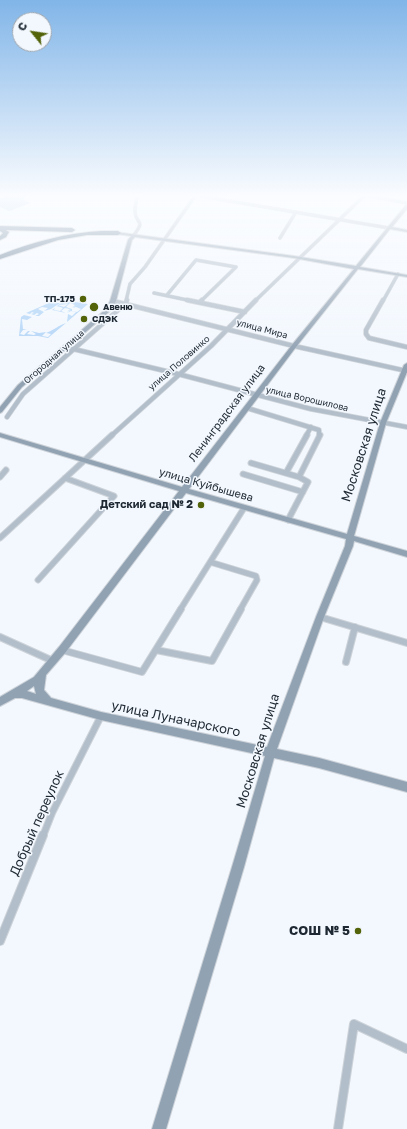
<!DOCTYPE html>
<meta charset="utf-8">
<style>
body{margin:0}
#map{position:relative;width:407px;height:1129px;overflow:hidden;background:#f3f8fe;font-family:"Golos Text",sans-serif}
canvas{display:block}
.north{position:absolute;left:12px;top:12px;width:40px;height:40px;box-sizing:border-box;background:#f3f8fe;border:1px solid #9ea5ac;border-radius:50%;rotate:300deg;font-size:11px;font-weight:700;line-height:16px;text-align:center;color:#1e2832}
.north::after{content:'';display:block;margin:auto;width:14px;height:18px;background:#52630a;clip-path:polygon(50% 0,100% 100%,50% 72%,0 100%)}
</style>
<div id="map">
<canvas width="407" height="1129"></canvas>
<div class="north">С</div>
</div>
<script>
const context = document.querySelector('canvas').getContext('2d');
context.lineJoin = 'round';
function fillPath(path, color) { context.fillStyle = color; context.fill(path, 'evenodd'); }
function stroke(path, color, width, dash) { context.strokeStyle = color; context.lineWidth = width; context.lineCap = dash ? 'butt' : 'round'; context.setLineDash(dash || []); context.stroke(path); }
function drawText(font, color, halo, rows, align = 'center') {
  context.font = font + ' "Golos Text",sans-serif'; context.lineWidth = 3; context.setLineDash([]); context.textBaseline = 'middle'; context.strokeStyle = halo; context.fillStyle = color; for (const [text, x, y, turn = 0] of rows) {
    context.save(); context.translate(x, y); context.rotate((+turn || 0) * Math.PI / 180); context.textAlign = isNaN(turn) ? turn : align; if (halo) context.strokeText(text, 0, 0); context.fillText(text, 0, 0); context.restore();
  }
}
const green = new Path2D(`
 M6 196H27L21 199 31 203 9 211 0 207V198Z
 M58 299H76L75 302 88 304 67 322 68 314 72 316 76 312 71 311 67 313 72 309V311L77 312 81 309 76 307 73 308 77 305 72 308 75 305 70 303 66 307 72 309 67 312 70 309 65 308 61 311 66 313 52 310 55 308 54 310 60 311 63 308 57 306 55 308 58 305 64 307 68 304 58 305 61 303H66L67 300H57V303H60L51 309 44 311 48 308 42 307 38 309 44 312 39 316H35L39 314 37 313 34 315 31 314 34 313 32 312 30 314 26 313Z
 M24 315 32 317 27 320 22 319 23 329 27 330H23L20 334 24 335 28 331H30L27 334 34 335 36 334 31 331 39 333 46 332 42 336 48 337 51 334 46 333C52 331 61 324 66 323L48 338 38 336H19L21 317Z`);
const streetFar4 = new Path2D(`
 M200 196 389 228
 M369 196 407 203
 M134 235C146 219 136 225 135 212 135 207 136 201 137 196
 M280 238 296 212
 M154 293 192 301
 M167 295 196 260 236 267 201 301
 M126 301 130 284 145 267 195 196
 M255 301 364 196
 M383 301 398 274`);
const streetFar3 = new Path2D(`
 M187 300 245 312
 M383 300 366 330V334L369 338 407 347
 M113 301 294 346 407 371
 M200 302 202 300
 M65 347 178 374 311 409 407 427
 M247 408 319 430V436
 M7 417 23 394 126 303 127 300
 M111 436 211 346 256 300
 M306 436 311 427`);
const streetFar2 = new Path2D(`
 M251 463 299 477
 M286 473 307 435
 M243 474 303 492
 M0 477 6 470
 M288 520 308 482 299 477 320 435
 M0 538 112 435
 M210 562 256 576 257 580 240 610
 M38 580 114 496 65 478
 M180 610 244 508`);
const streetFar1 = new Path2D(`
 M320 617 407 643
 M0 637 53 661
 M62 650 142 672 181 609
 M156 650 212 661 241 609
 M346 662 355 627
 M43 836 52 813 101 716`);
const street = new Path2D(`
 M0 941 43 835
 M338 1129 354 1024 407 1049`);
const secondary = new Path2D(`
 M406 205H407V209L392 227 407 230V232L390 229 360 267 407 275V277L358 269 296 347 189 489 347 534 380 423 404 365 407 363V372L386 423 354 536 407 551V557L354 541 353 546 324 617 277 749 319 758 407 782V792L319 768 274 758 244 867 166 1129H152L232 867 265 756 101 720 22 698H15L0 706V697L34 677 59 647 179 491 0 437V433L182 487 292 345 354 269 294 258 135 237 132 240 116 301 110 311 22 387 2 412 0 413V407L18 385 106 309 110 301 128 240 131 236 116 234V232L294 256 356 266ZM186 493 346 539 345 546 316 617 267 747 101 712 51 698 44 690 46 675 65 653ZM34 686 36 694 27 691Z`);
const highway = new Path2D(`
 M0 226 72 228 75 230 72 232 6 230 9 232 6 237 0 240V236L3 233 0 231Z
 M102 231H118L121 233 118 235H87L58 240 0 259V255C33 242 66 233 102 231Z`);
const markers = [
 [83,299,4,"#52630a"],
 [94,307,5,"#52630a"],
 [84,319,4,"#52630a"],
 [201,505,4,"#52630a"],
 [358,931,4,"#52630a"]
];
const farPoinames = [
 ["ТП-175",75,299,"right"],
 ["Авеню",103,307],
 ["СДЭК",92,319]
];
const farStreetnames = [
 ["улица Мира",262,329,15],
 ["Огородная улица",54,357,-41],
 ["улица Половинко",179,363,-41],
 ["улица Ворошилова",307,399,13]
];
const streetNames = [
 ["Ленинградская улица",227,413,-53],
 ["улица Куйбышева",206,485,16]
];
const poiNames = [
 ["Детский сад № 2",193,505]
];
const nearStreetnames = [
 ["Московская улица",364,445,-72],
 ["улица Луначарского",176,719,12],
 ["Московская улица",258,751,-73],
 ["Добрый переулок",37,823,-66]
];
const nearPoinames = [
 ["СОШ № 5",350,931]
];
fillPath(green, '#b3d5f7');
stroke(streetFar4, '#cdd3d9', 4);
stroke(streetFar3, '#cdd3d9', 5.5);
stroke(streetFar2, '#cdd3d9', 7);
stroke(streetFar1, '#cdd3d9', 8);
stroke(street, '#cdd3d9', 10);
stroke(secondary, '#cdd3d9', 2);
stroke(highway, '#cdd3d9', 2);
stroke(streetFar4, '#b2beca', 3);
stroke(streetFar3, '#b2beca', 4);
stroke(streetFar2, '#b2beca', 5);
stroke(streetFar1, '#b2beca', 6);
stroke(street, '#b2beca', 8);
fillPath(secondary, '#91a2b3');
fillPath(highway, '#637c94');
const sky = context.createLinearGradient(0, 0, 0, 355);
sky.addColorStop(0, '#81b5e8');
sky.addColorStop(0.55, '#fafcff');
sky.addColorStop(1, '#fafcff00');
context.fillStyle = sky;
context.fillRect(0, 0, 407, 355);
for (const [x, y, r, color] of markers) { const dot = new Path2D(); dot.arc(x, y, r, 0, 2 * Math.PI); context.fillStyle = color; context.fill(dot); stroke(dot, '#f3f8fe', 1.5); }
drawText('bold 9px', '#1e2832', '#f3f8fe', farPoinames, 'left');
drawText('9px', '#1e2832', '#f3f8fe', farStreetnames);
drawText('11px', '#1e2832', '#f3f8fe', streetNames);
drawText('bold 11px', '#1e2832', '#f3f8fe', poiNames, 'right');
drawText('13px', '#1e2832', '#f3f8fe', nearStreetnames);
drawText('bold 13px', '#1e2832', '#f3f8fe', nearPoinames, 'right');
</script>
